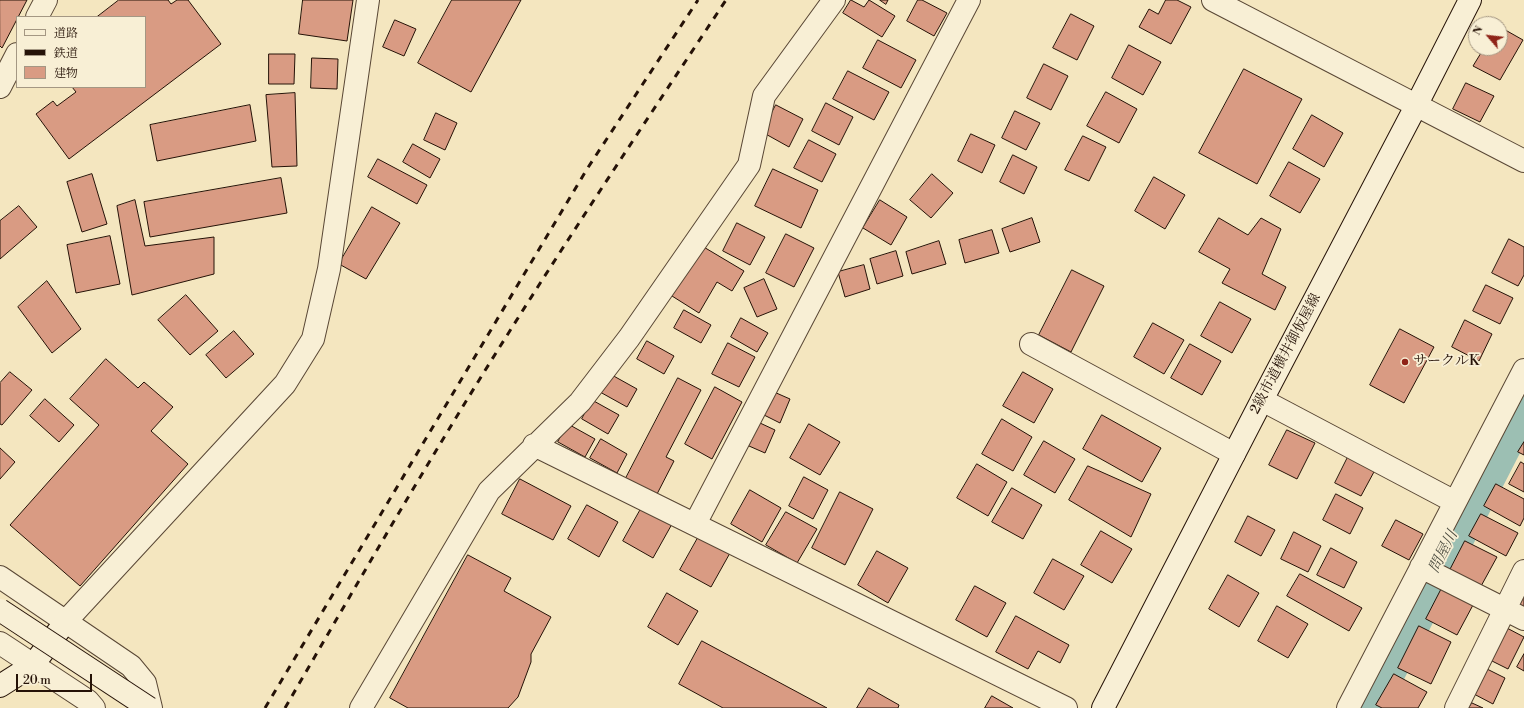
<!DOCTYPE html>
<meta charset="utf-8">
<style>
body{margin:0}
#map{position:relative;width:1524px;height:708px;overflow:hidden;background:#f4e6bf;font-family:"Libre Bodoni","Noto Serif JP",serif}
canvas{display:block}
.legend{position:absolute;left:16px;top:16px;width:130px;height:72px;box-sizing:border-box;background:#f8efd5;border:1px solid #a49783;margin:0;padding:5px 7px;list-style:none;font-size:12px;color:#251207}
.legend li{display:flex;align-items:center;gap:8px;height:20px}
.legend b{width:20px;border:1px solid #a49783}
.north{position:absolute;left:1468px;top:16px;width:40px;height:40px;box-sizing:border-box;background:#f8efd5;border:1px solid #a49783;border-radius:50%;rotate:298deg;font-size:11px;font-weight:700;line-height:16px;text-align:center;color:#251207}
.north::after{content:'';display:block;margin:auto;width:14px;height:18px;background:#8f2418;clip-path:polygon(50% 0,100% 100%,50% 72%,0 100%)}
.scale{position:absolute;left:16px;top:674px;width:76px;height:18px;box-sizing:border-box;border:2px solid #251207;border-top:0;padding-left:5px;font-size:12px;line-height:14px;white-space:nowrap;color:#251207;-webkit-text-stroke:3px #f8efd5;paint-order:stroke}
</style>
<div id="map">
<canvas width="1524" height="708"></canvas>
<ul class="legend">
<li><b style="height:5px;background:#f8efd5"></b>道路</li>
<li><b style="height:5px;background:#251207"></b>鉄道</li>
<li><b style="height:11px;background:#d99b83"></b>建物</li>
</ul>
<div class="north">N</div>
<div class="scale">20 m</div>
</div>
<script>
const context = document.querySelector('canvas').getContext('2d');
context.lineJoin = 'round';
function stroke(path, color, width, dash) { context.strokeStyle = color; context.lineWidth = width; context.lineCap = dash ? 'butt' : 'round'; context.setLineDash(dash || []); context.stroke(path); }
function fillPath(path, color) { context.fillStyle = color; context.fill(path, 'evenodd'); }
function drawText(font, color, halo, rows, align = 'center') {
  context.font = font + ' "Libre Bodoni","Noto Serif JP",serif'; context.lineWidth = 3.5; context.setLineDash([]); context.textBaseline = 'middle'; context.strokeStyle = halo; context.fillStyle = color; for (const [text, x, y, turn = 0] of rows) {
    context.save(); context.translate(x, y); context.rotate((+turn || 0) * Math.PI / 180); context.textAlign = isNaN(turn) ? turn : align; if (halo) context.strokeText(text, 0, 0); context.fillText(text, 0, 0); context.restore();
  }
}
const river = new Path2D(`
 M1364 708 1524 396`);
const building = new Path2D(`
 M0 0H27L2 48 0 46Z
 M119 0H168L171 4 177 0H188L221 44 69 159 36 114 53 101 57 106 76 92 72 87H145V17H97Z
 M303 0H353L347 41 299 34Z
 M452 0H521L471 92 418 63Z
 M851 0 864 7 869 0 895 16 882 37 843 13Z
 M880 0H888L886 4Z
 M918 0H922L947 13 934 36 907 21Z
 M1166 0H1177L1191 7 1171 44 1139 27 1149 9 1158 14Z
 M1071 14 1094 26 1077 60 1053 48Z
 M395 20 416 29 404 56 383 47Z
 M1500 27 1523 40 1500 80 1473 66 1484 48H1500Z
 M878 40 916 60 901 88 863 68Z
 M1129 45 1161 62 1143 95 1112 78Z
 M269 54H295L294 84H269Z
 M312 58 338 59 337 89 311 88Z
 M1044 64 1068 76 1051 110 1027 98Z
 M1244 69 1302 99 1257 184 1199 153Z
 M848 71 889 92 874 120 833 99Z
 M1466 83 1494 96 1480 122 1453 109Z
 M1106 92 1137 109 1119 143 1087 126Z
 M295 93 297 166 272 167 266 95Z
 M826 103 853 117 839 145 812 131Z
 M250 105 256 141 157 161 150 125Z
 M776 105 803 119 789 147 762 132Z
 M1015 111 1040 123 1026 150 1002 138Z
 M436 113 457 123 445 150 424 140Z
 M1312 115 1343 133 1324 167 1293 149Z
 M971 134 995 145 982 173 958 161Z
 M1083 136 1106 147 1089 181 1065 170Z
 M809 140 836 154 822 182 794 168Z
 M413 144 440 159 430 178 403 162Z
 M1013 155 1037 167 1024 194 1000 182Z
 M378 159 427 185 417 204 368 177Z
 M1289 162 1320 179 1300 213 1270 196Z
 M773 169 818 190 801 228 755 206Z
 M92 174 107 224 82 232 67 182Z
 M932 174 953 193 931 218 910 200Z
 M1154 177 1185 195 1165 229 1135 211Z
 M281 178 287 213 150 237 144 202Z
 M135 200 145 246 214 237V274L132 295 117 206Z
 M880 200 907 217 891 245 863 228Z
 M19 206 37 227 0 259V221Z
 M372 207 400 223 366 279 339 264Z
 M1032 218 1040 242 1010 252 1002 229Z
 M1219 218 1248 235 1261 218 1281 229 1262 274 1286 287 1275 310 1222 283 1230 269 1199 252Z
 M737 223 765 237 750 265 723 251Z
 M992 230 999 253 965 263 959 240Z
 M786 234 814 248 794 287 766 273Z
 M110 236 120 284 76 293 67 245Z
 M1509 239 1524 247V275L1518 286 1492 273Z
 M939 241 946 264 912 274 906 252Z
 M702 246 744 271 732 291 717 282 699 313 672 296Z
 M896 251 903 276 877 284 870 259Z
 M864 265 870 289 845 297 838 272Z
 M1072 270 1104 286 1071 352 1039 335Z
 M764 279 777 309 757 317 744 288Z
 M47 281 81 329 52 353 18 307Z
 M1486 285 1513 298 1500 324 1473 311Z
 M186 295 218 331 190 355 158 320Z
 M1220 302 1251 319 1232 353 1201 336Z
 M684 310 711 325 701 343 674 328Z
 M741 318 768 333 757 352 731 337Z
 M1465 320 1492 334 1479 361 1452 347Z
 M1153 323 1184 340 1164 374 1134 357Z
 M1400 329 1434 347 1404 403 1370 385Z
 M234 331 254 354 226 378 206 355Z
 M647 341 674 356 664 374 637 359Z
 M728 343 755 357 739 387 712 374Z
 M1190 344 1221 361 1202 395 1171 378Z
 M106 359 138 388 144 382 173 407 151 431 188 464 80 586 10 525 99 425 70 399Z
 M10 372 32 390 2 425 0 424V383Z
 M1023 372 1053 389 1034 423 1003 406Z
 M610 374 637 389 627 407 600 392Z
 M678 378 701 390 666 457 674 461 656 496 625 480Z
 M715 387 742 402 712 459 685 444Z
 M774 392 790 399 780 423 764 415Z
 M45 399 74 425 59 442 30 416Z
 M592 400 619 415 608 434 582 419Z
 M1102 415 1161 448 1142 482 1083 449Z
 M1002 419 1032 437 1013 471 982 454Z
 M760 423 775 430 765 453 749 446Z
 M568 424 595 439 585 457 558 442Z
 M809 424 840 442 820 475 790 458Z
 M1287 430 1315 443 1297 479 1269 465Z
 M601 439 627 454 617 473 590 458Z
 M1044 441 1075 459 1055 493 1024 475Z
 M1524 442V455L1518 452Z
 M0 448 15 462 0 479Z
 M1348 457 1375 470 1361 496 1335 483Z
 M1521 462 1524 464V492L1509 484Z
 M977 464 1007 482 988 516 957 498Z
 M1088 466 1151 494 1131 537 1069 500Z
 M804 477 828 490 813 519 789 506Z
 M520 479 571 506 553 540 502 514Z
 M1496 484 1524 499V518L1520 526 1484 506Z
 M1012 488 1042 505 1023 539 992 522Z
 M750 490 781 508 762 542 731 524Z
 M840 492 873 509 845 565 812 548Z
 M1336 494 1363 508 1350 534 1323 520Z
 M587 505 618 522 599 557 568 539Z
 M642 507 672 524 653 558 623 541Z
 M786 512 817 529 797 563 766 545Z
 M1481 514 1518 533 1506 556 1469 536Z
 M1248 516 1275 530 1261 556 1235 542Z
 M1396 520 1423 534 1409 560 1382 546Z
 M1101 531 1132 549 1112 583 1081 565Z
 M1294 532 1321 546 1308 572 1281 559Z
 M699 536 730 553 711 587 680 570Z
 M1465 541 1497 557 1480 588 1449 572Z
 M1331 548 1357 562 1344 588 1317 575Z
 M877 551 908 568 888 603 858 585Z
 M468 555 511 578 504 591 551 617 531 654V662L518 697 508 708H408L390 698Z
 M1053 559 1084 576 1064 610 1034 593Z
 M1300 574 1362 608 1349 631 1287 596Z
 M1228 575 1259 593 1239 627 1209 609Z
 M975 586 1006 603 987 637 956 620Z
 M1442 588 1473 605 1457 635 1426 619Z
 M667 593 698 611 678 645 648 627Z
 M1524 593V608L1518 605Z
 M1277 606 1308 624 1288 658 1258 641Z
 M1016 616 1069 645 1060 663 1038 651 1028 669 996 652Z
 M1419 626 1451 642 1431 684 1398 668Z
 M1505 627 1524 637 1508 669 1488 659Z
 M702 641 827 708H723L679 684Z
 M1524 654V671L1517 667Z
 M1485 668 1505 678 1493 704 1472 693Z
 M1394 674 1427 692 1418 708H1382L1376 705Z
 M869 688 899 705 898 708H857Z
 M992 696 1013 708H985Z
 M1472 703 1483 708H1469Z`);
const street = new Path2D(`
 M1213 0 1524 161
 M37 17 46 0
 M0 87 17 54
 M1031 344 1234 454
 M1262 400 1455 502
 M534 445 1066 708
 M695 524 969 0
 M1421 567 1524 619
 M0 577 131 666 145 683 151 708
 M66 621 285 384 313 339 329 269 368 0
 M0 643 88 701 94 708
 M361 708 489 491 580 402 629 338 749 165 764 96 834 0
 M1348 708 1524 370
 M1456 708 1524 571`);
const secondary = new Path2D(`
 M0 686 33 665 66 621
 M1103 708 1262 400 1416 106 1470 0`);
const rail = new Path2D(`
 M265 708 587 169 698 0
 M285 708C357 584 429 459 506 337 577 224 652 112 726 0`);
const secondaryBridge = new Path2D(`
 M0 610 149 708`);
const markers = [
 [1405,362,4,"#8f2418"]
];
const streetNames = [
 ["2級市道横井御仮屋線",1286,354,-62]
];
const poiNames = [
 ["サークルK",1413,362]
];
const waterNames = [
 ["問屋川",1444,552,-63]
];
stroke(river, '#9cbfb3', 45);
fillPath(building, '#d99b83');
stroke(building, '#251207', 1);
stroke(street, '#594735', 24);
stroke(secondary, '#251207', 24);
stroke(street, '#f8efd5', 22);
stroke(secondary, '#f8efd5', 22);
stroke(rail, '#251207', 3, [7, 7]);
stroke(secondaryBridge, '#251207', 24, []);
stroke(secondaryBridge, '#f8efd5', 22);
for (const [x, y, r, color] of markers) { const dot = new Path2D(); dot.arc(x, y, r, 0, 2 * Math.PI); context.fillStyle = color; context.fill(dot); stroke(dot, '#f8efd5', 1.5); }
drawText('14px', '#251207', '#f8efd5', streetNames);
drawText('14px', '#251207', '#f8efd5', poiNames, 'left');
drawText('italic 15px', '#4f4f43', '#f8efd5', waterNames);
</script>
